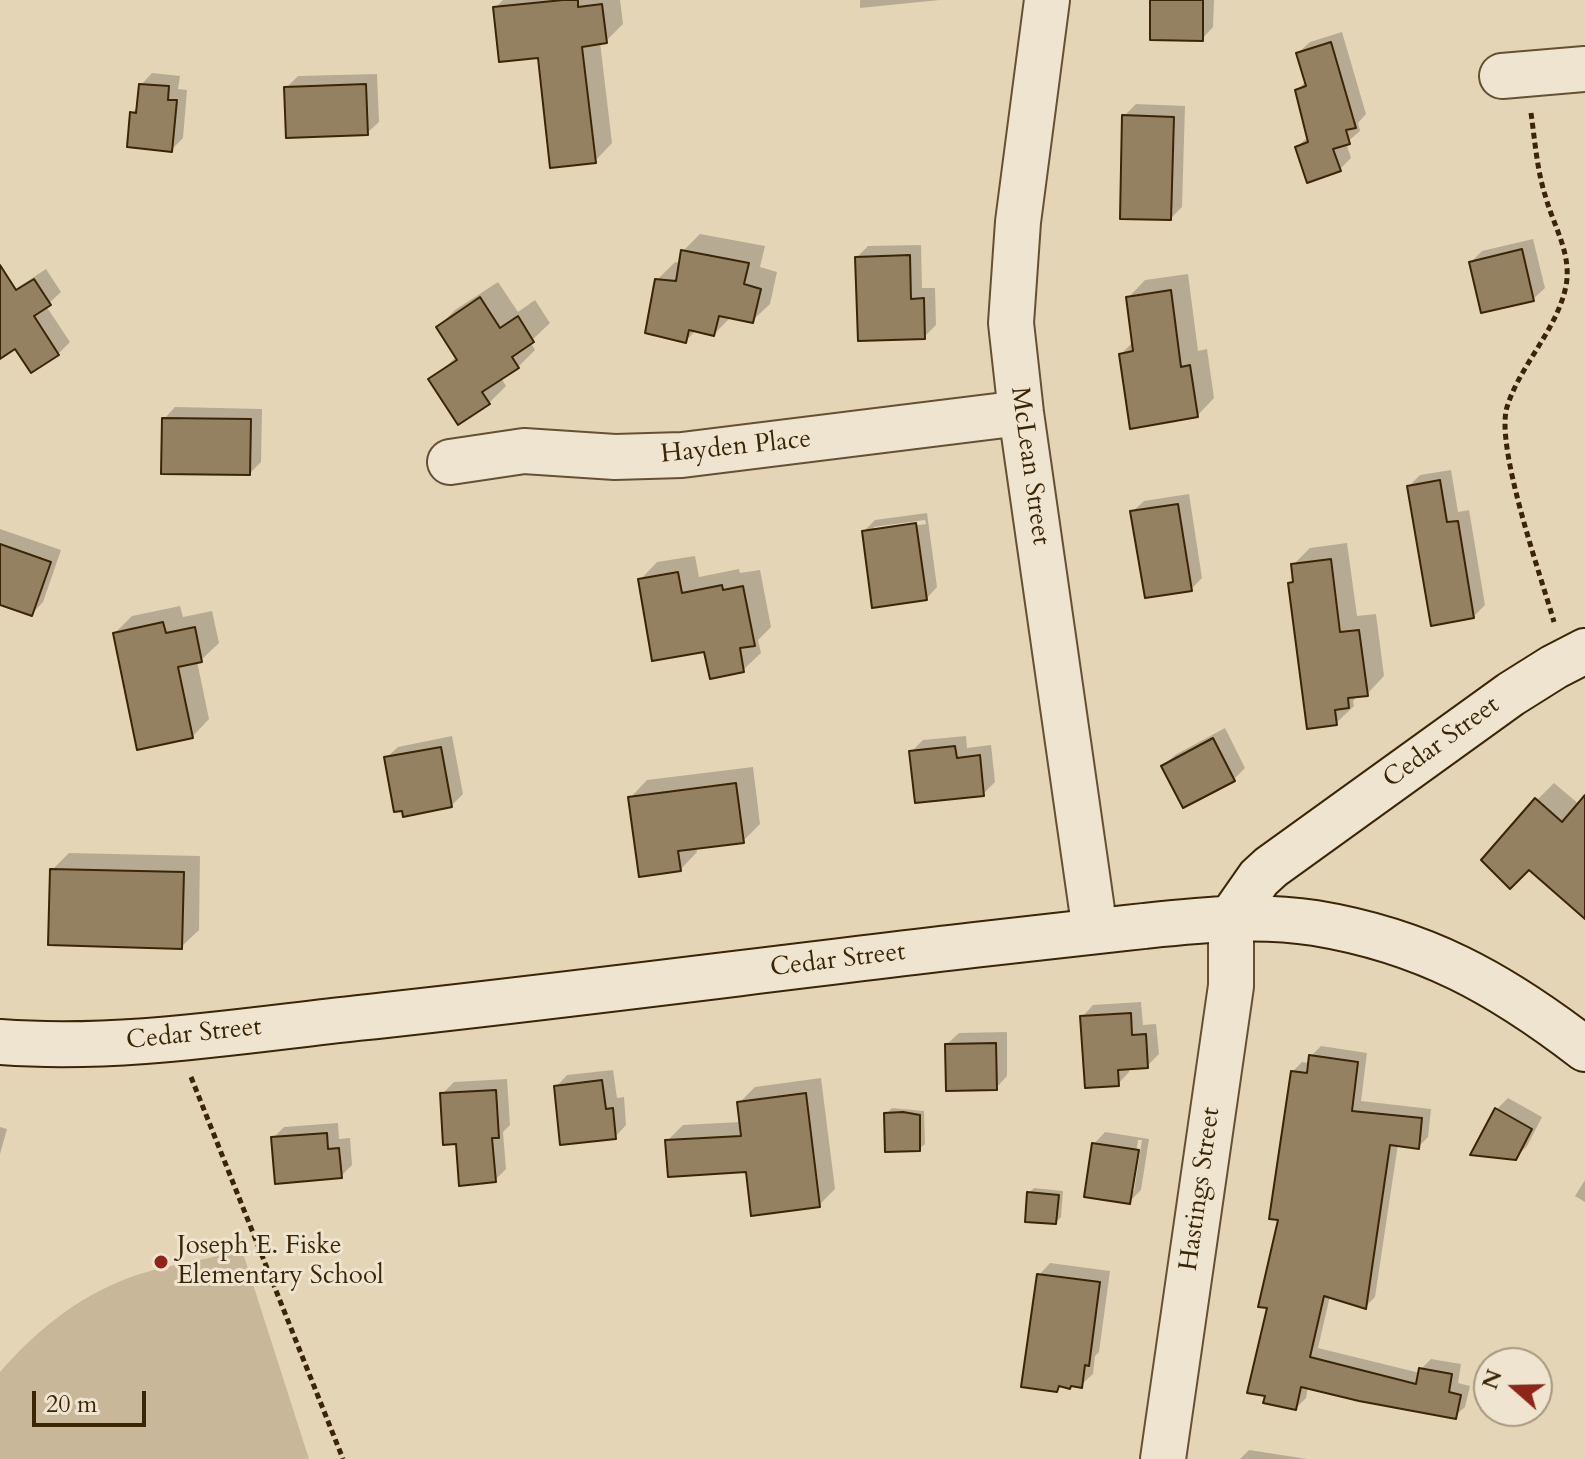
<!DOCTYPE html>
<style>
body{margin:0}
#map{position:relative;width:1585px;height:1459px;overflow:hidden;background:#e5d5b7;font-family:Cardo,serif}
canvas{display:block}
.north{position:absolute;left:1473px;top:1347px;width:80px;height:80px;box-sizing:border-box;background:#eee4d0;border:2px solid #a6987f;border-radius:50%;rotate:290deg;font-size:22px;font-weight:700;line-height:32px;text-align:center;color:#3a2505}
.north::after{content:'';display:block;margin:auto;width:28px;height:36px;background:#8f2418;clip-path:polygon(50% 0,100% 100%,50% 72%,0 100%)}
.scale{position:absolute;left:32px;top:1391px;width:114px;height:36px;box-sizing:border-box;border:4px solid #3a2505;border-top:0;padding-left:10px;font-size:24px;line-height:28px;white-space:nowrap;color:#3a2505;-webkit-text-stroke:6px #eee4d0;paint-order:stroke}
</style>
<div id="map">
<canvas width="1585" height="1459"></canvas>
<div class="north">N</div>
<div class="scale">20 m</div>
</div>
<script>
const context = document.querySelector('canvas').getContext('2d');
context.lineJoin = 'round';
function fillPath(path, color) { context.fillStyle = color; context.fill(path, 'evenodd'); }
function stroke(path, color, width, dash) { context.strokeStyle = color; context.lineWidth = width; context.lineCap = dash ? 'butt' : 'round'; context.setLineDash(dash || []); context.stroke(path); }
function drawText(font, color, halo, rows, align = 'center') {
  context.font = font + ' Cardo,serif'; context.lineWidth = 6; context.setLineDash([]); context.textBaseline = 'middle'; context.strokeStyle = halo; context.fillStyle = color; for (const [text, x, y, turn = 0] of rows) {
    context.save(); context.translate(x, y); context.rotate((+turn || 0) * Math.PI / 180); context.textAlign = isNaN(turn) ? turn : align; if (halo) context.strokeText(text, 0, 0); context.fillText(text, 0, 0); context.restore();
  }
}
const green = new Path2D(`
 M242 1250 309 1459H0V1372C38 1328 84 1292 140 1274 173 1264 209 1259 242 1250Z`);
const shadow = new Path2D(`
 M503 0H620L623 24 606 41 600 42 612 143 595 161 540 56 495 8Z
 M860 0H940L860 8Z
 M1152 0H1214L1213 27 1202 39Z
 M1342 32 1366 114 1358 123 1360 131 1346 143 1351 158 1340 169 1297 147 1309 136 1297 90 1306 81 1298 53 1310 42Z
 M152 73 180 76 178 89 187 90 183 138 171 150 132 113 139 106 141 85Z
 M377 74 379 122 367 133 286 88 298 76Z
 M1136 104 1185 106 1182 207 1171 218 1124 116Z
 M700 234 765 246 760 267 777 272 770 304 752 321 732 316 714 334 696 330 686 341 657 280 675 262 681 263 683 251Z
 M1533 239 1545 288 1533 299 1471 262 1482 251Z
 M921 245 922 288H935L936 325 924 337 857 257 868 246Z
 M46 269 61 292 46 306 70 342 58 354 32 371 16 346 0 356V299Z
 M1188 274 1198 351 1207 349 1214 398 1197 416 1121 354 1134 341 1128 298 1145 280Z
 M498 282 518 312 535 300 550 323 530 342 535 350 518 367 501 378 506 386 489 403 431 380 457 356 438 327 455 310Z
 M175 407 262 409 261 462 250 473 164 419Z
 M1451 470 1458 512 1469 510 1485 605 1473 617 1409 486 1420 475Z
 M1189 494 1202 578 1191 589 1132 512 1144 501Z
 M927 513 937 587 926 599 864 531 875 520ZM925 520 926 524 874 531V527Z
 M0 529 61 550 43 602 32 614 0 602Z
 M1347 543 1357 616 1376 614 1384 676 1367 694 1359 695 1353 701 1354 706 1336 723 1290 583 1295 578 1293 565 1310 548Z
 M695 556 699 577 739 569 740 573 760 570 771 627 758 640 761 653 743 670 706 649 640 580 657 562Z
 M180 606 183 617 212 611 219 643 201 660 197 661 209 719 192 737 115 633 132 616Z
 M1225 728 1245 768 1234 779 1184 805 1163 766 1175 755Z
 M452 736 463 794 451 806 386 758 398 747Z
 M966 736 967 748 991 745 995 782 983 794 911 752 923 740Z
 M753 767 760 824 743 841 696 847 697 852 680 870 630 798 647 780Z
 M1554 783 1580 805 1585 800V915L1529 868 1537 800Z
 M69 853 200 856 199 930 181 947 52 870Z
 M1141 1002 1143 1025 1156 1024 1159 1054 1147 1066 1129 1067V1072L1118 1084 1082 1017 1093 1005Z
 M1007 1032V1076L996 1088 947 1044 959 1033Z
 M1321 1046 1367 1053 1361 1101 1431 1109 1428 1137 1418 1147 1398 1144 1375 1297 1366 1306 1330 1296 1318 1348 1420 1373 1421 1369 1431 1359 1461 1364 1458 1383 1470 1386 1465 1407 1455 1416 1308 1386 1306 1398 1296 1408 1269 1307 1280 1219 1292 1072 1302 1062 1310 1063 1311 1056Z
 M613 1070 617 1098 624 1097 626 1125 615 1137 556 1087 567 1075Z
 M821 1078 835 1189 819 1205 747 1170 667 1141 683 1125 741 1122 739 1103 755 1087Z
 M507 1079 510 1125 503 1132 506 1169 495 1180 457 1142 442 1094 454 1082Z
 M1508 1098 1542 1117 1527 1146 1515 1158 1496 1110Z
 M892 1108 924 1111 925 1144 919 1149 886 1114Z
 M338 1123 339 1139 350 1138 352 1165 341 1176 273 1138 284 1127Z
 M0 1127 7 1129 0 1154Z
 M1105 1132 1149 1139 1141 1190 1129 1202 1094 1144ZM1138 1140H1142L1134 1191H1130Z
 M1585 1180V1202L1575 1196Z
 M1034 1188 1063 1191 1061 1217 1056 1222 1029 1193Z
 M1050 1263 1110 1271 1099 1352 1095 1356 1093 1374 1081 1385H1062L1057 1390 1039 1275Z
 M1249 1450 1307 1459H1240Z`);
const building = new Path2D(`
 M563 0H578V7L602 4 607 43 582 47 596 163 550 168 538 58 499 62 493 7Z
 M1150 0H1203V41L1150 40Z
 M1331 42 1356 128 1346 130 1350 144 1333 149 1341 171 1307 183 1295 147 1308 142 1295 90 1306 86 1296 53Z
 M139 84 169 86 168 100H177L172 152 127 147 130 112 136 113Z
 M366 84 368 135 286 138 284 87Z
 M1122 115 1174 117 1171 220 1120 219Z
 M1522 249 1534 301 1481 313 1469 262Z
 M681 250 749 263 744 284 761 289 753 323 719 316 714 336 689 330 686 343 645 333 655 279 676 281Z
 M910 255 911 299 924 298 925 339 858 341 855 257Z
 M0 265 16 290 34 279 51 305 34 316 59 355 31 373 15 349 0 359Z
 M1171 290 1181 367 1190 365 1198 417 1130 429 1119 354 1133 351 1126 297Z
 M480 297 500 328 518 316 534 342 512 357 519 368 482 392 490 404 458 425 428 379 457 360 436 327Z
 M162 418 251 419 250 475 161 474Z
 M1440 480 1447 522 1458 521 1474 618 1431 626 1407 486Z
 M1178 504 1192 591 1145 598 1130 511Z
 M916 523 927 600 872 608 862 531Z
 M0 544 51 562 32 616 0 605Z
 M1331 559 1340 632 1359 630 1368 696 1348 698 1349 708 1335 710 1337 725 1307 729 1288 583 1293 582 1291 564Z
 M678 572 682 593 722 585 723 590 743 586 755 646 740 648 744 672 710 679 704 652 652 661 638 579Z
 M163 622 166 633 195 627 202 662 178 667 193 738 137 750 113 633Z
 M1213 738 1235 781 1183 808 1161 766Z
 M955 746 957 758 980 755 984 796 915 803 909 751Z
 M441 747 452 807 403 817 402 811 394 812 384 757Z
 M736 783 744 843 678 851 681 871 639 877 628 797Z
 M1585 795V919L1529 870 1510 889 1481 860 1535 798 1562 822Z
 M50 869 184 872 182 949 48 945Z
 M1131 1013 1132 1035 1146 1034 1148 1068 1118 1070 1119 1086 1085 1088 1080 1016Z
 M996 1043 997 1090 946 1091 945 1044Z
 M1309 1055 1358 1062 1352 1111 1422 1118 1419 1149 1390 1145 1366 1309 1324 1296 1310 1357 1416 1384 1419 1368 1452 1374 1449 1392 1461 1395 1456 1419 1359 1401 1301 1387 1296 1410 1263 1403 1265 1396 1247 1393 1267 1308 1258 1307 1278 1220 1269 1219 1291 1071 1307 1073Z
 M602 1080 606 1109 613 1108 616 1139 560 1145 554 1086Z
 M496 1090 499 1138H492L496 1182 459 1186 456 1144 443 1145 440 1093Z
 M806 1093 820 1207 751 1216 746 1172 668 1177 665 1140 741 1136 737 1102Z
 M1495 1108 1532 1129 1516 1160 1470 1155Z
 M903 1112 920 1115V1151L885 1152 884 1113Z
 M327 1133 328 1149 339 1148 342 1178 275 1184 271 1137Z
 M1092 1143 1139 1150 1130 1204 1084 1197Z
 M1027 1192 1059 1195 1056 1224 1025 1222Z
 M1037 1274 1100 1282 1089 1366 1085 1365 1082 1388 1071 1386 1070 1389 1059 1386 1057 1392 1021 1387Z`);
const path = new Path2D(`
 M1531 113C1535 141 1537 171 1546 198 1554 227 1572 254 1566 286 1557 330 1520 365 1507 407 1495 447 1541 576 1554 622
 M191 1077 343 1459`);
const street = new Path2D(`
 M1047 0 1018 222 1011 323 1021 413 1095 931
 M1502 76 1585 69
 M450 462 524 451 615 457 682 455 1021 413
 M1163 1459 1231 986V918`);
const secondary = new Path2D(`
 M1231 918 1259 878 1271 867 1511 694 1554 667 1585 651
 M0 1042C119 1051 239 1031 358 1018 563 996 768 969 974 945 1030 939 1087 932 1144 926 1202 920 1257 914 1315 923 1424 941 1499 983 1585 1049`);
const markers = [
 [161,1262,8,"#8f2418"]
];
const streetNames = [
 ["Hayden Place",736,448,-6],
 ["McLean Street",1029,466,82],
 ["Cedar Street",1442,743,-36],
 ["Cedar Street",838,961,-7],
 ["Cedar Street",194,1035,-6],
 ["Hastings Street",1201,1189,-82]
];
const poiNames = [
 ["Joseph E. Fiske",177,1247],
 ["Elementary School",177,1277]
];
fillPath(green, '#c8b799');
fillPath(shadow, '#0003');
fillPath(building, '#938162');
stroke(building, '#3a2505', 2);
stroke(street, '#655132', 48);
stroke(secondary, '#3a2505', 48);
stroke(path, '#3a2505', 5, [6, 4]);
stroke(street, '#eee4d0', 44);
stroke(secondary, '#eee4d0', 44);
for (const [x, y, r, color] of markers) { const dot = new Path2D(); dot.arc(x, y, r, 0, 2 * Math.PI); context.fillStyle = color; context.fill(dot); stroke(dot, '#eee4d0', 3); }
drawText('26px', '#3a2505', '#eee4d0', streetNames);
drawText('26px', '#3a2505', '#eee4d0', poiNames, 'left');
</script>
